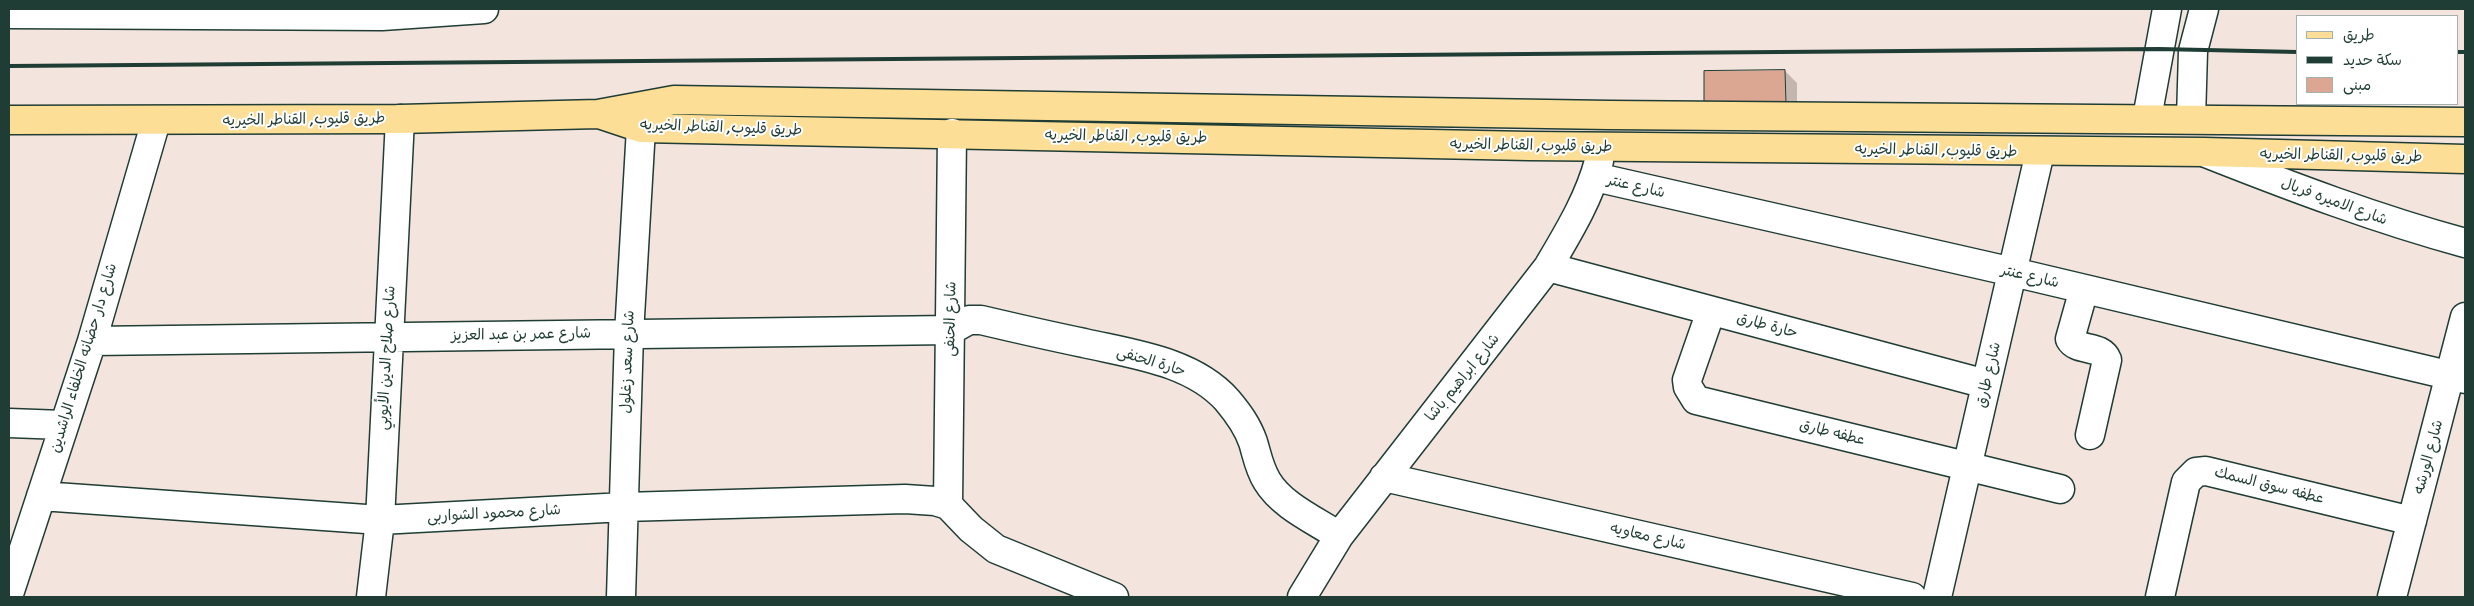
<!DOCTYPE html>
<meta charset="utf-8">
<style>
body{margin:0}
#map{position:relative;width:2474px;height:606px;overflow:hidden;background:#f4e4de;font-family:Sriracha,"Playpen Sans Arabic",sans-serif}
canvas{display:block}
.frame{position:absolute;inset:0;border:10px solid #1f3d34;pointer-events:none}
.legend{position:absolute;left:2296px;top:15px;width:162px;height:90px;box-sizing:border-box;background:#fff;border:1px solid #a5b1ae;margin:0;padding:6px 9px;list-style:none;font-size:15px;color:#1f3d34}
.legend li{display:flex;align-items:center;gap:10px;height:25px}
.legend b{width:25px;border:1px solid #a5b1ae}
</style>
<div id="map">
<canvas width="2474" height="606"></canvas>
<div class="frame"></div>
<ul class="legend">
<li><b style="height:6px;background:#fcde96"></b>طريق</li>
<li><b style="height:6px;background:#1f3d34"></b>سكة حديد</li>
<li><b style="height:14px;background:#dba692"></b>مبنى</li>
</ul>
</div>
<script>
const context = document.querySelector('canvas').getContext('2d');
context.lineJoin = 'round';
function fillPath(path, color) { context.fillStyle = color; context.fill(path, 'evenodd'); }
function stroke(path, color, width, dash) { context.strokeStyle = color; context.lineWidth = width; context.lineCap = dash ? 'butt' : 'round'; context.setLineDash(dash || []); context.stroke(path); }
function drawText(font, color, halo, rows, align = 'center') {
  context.font = font + ' Sriracha,"Playpen Sans Arabic",sans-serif'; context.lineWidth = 4; context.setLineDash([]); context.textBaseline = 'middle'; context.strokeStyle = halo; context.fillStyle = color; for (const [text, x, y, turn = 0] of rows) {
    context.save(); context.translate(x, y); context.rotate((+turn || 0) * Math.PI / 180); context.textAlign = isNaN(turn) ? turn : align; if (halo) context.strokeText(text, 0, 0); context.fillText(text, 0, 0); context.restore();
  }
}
const shadow = new Path2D(`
 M1785 71 1797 83V116L1717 117Z`);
const building = new Path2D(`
 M1785 70 1786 104 1704 105V71Z`);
const minor = new Path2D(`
 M9 14 382 16 484 9
 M2147 118 2167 9
 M2191 119 2193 51 2204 9
 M2206 153C2292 187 2377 219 2465 243
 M1595 177 2013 272 2465 379
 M1548 267 1986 384
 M2084 289 2070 339C2077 352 2101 344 2107 360L2090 435
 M1711 311 1687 380 1688 387 1696 400 2060 489
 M92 341 951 330 969 320H981C1015 328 1050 336 1084 343 1132 354 1192 361 1227 400 1238 413 1247 425 1253 442 1257 455 1259 468 1267 481 1282 506 1315 520 1339 536
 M9 423 63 425
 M1384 477 1912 597
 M41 496 380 520 624 507 905 499 935 501 948 505
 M948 505 952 133
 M948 505 971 529 996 549 1114 597
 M9 594 92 341 156 121
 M371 597 380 520 400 119
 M621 597 629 334 641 128
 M1302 597 1339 536 1548 267C1568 233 1589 199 1599 161
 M1937 597 2040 152
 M2160 597 2186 482 2196 472 2206 471 2412 521
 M2392 597 2465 317`);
const major = new Path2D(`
 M602 115 641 128 1529 146 2205 152 2465 159
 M9 120 400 119 598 114 674 100 1609 115 2465 122`);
const rail = new Path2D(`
 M2458 52H2465
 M9 66 2159 49 2298 52`);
const streetNames = [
 ["طريق قليوب, القناطر الخيريه",304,120,-1],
 ["طريق قليوب, القناطر الخيريه",721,128,2],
 ["طريق قليوب, القناطر الخيريه",1126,137,1],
 ["طريق قليوب, القناطر الخيريه",1531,146,1],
 ["طريق قليوب, القناطر الخيريه",1936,151,1],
 ["طريق قليوب, القناطر الخيريه",2341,156,1],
 ["شارع عنتر",1636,187,13],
 ["شارع الاميره فريال",2334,202,20],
 ["شارع عنتر",2030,277,13],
 ["شارع الحنفى",951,319,-89],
 ["حارة طارق",1767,326,15],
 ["شارع عمر بن عبد العزيز",521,335,-1],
 ["شارع دار حضانه الخلفاء الراشدين",84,358,-73],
 ["شارع صلاح الدين الأيوبي",387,358,-87],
 ["شارع سعد زغلول",628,362,-88],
 ["حارة الحنفى",1151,362,17],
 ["شارع طارق",1989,375,-77],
 ["شارع ابراهيم باشا",1463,378,-51],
 ["عطفه طارق",1832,433,14],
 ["شارع الورشه",2429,457,-75],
 ["عطفه سوق السمك",2269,486,14],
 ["شارع محمود الشواربى",494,514,-3],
 ["شارع معاويه",1648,537,13]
];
fillPath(shadow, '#0003');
fillPath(building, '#dba692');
stroke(building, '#1f3d34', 1);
stroke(minor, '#1f3d34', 31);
stroke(major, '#1f3d34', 31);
stroke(minor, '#fff', 28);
stroke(major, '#fcde96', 28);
stroke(rail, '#1f3d34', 4);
drawText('15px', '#1f3d34', '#fff', streetNames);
</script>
